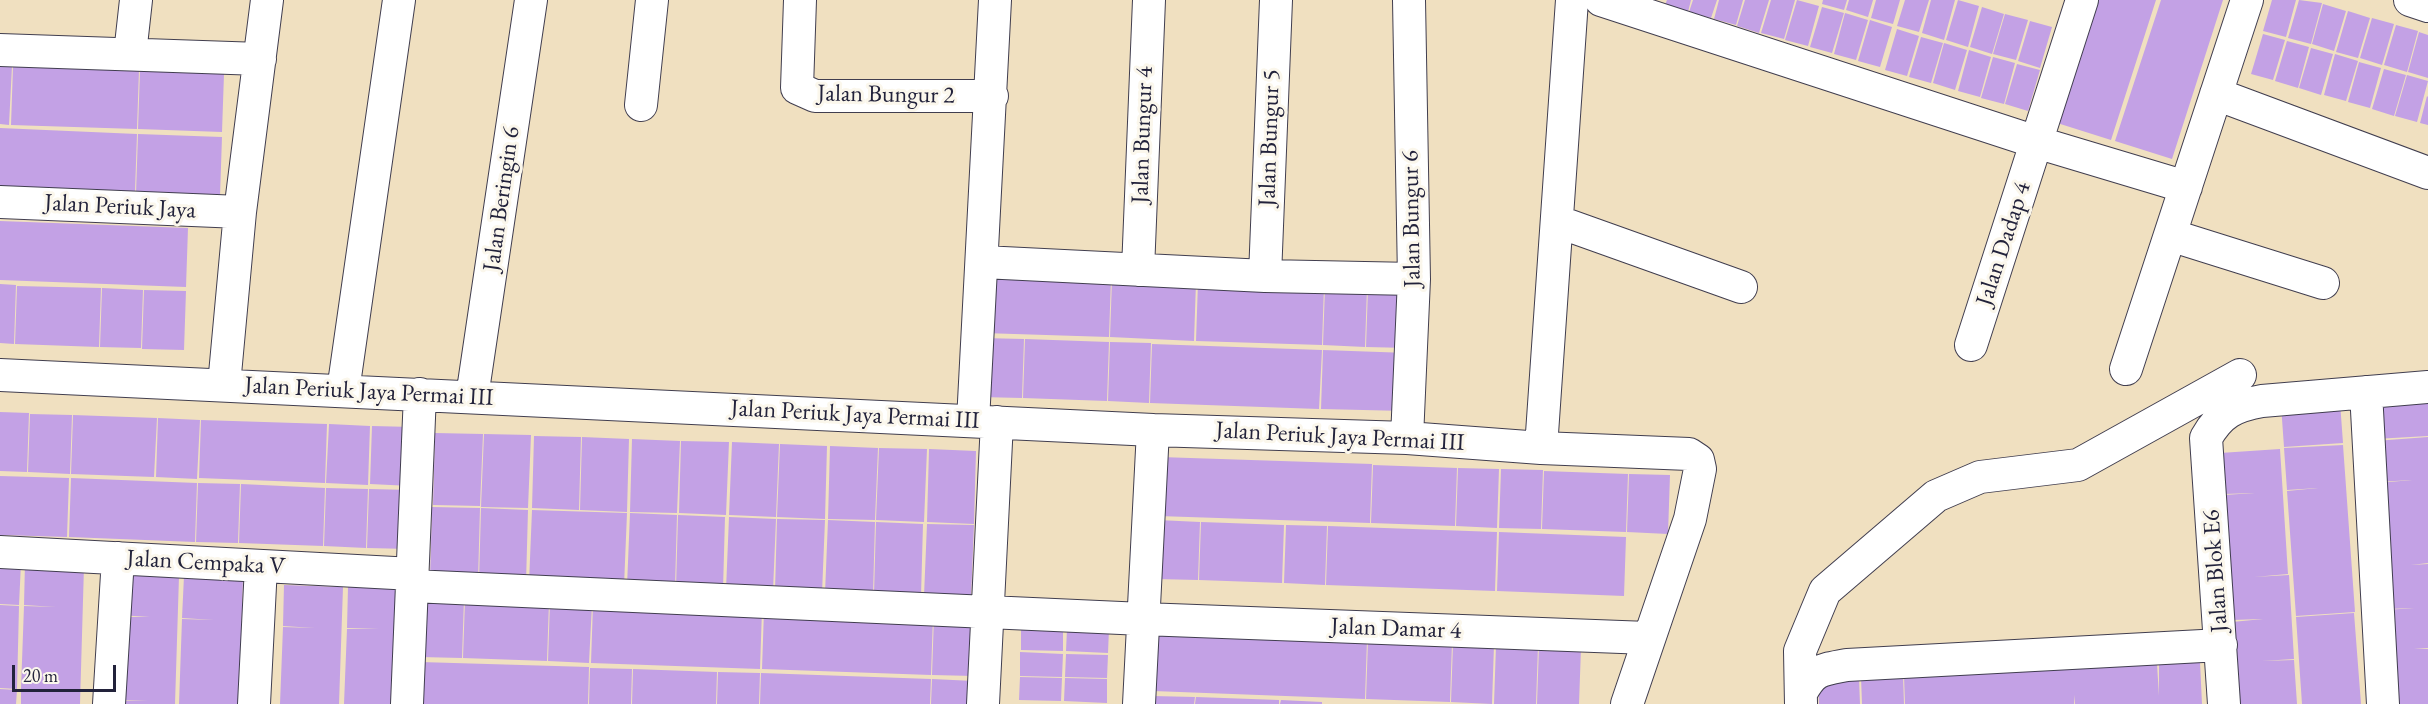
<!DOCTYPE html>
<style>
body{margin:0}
#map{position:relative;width:2428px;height:704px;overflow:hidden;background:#f0e0c0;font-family:"EB Garamond",serif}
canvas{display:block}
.scale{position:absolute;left:12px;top:665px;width:104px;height:27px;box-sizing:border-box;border:3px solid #22223b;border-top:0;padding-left:8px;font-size:18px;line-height:21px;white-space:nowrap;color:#22223b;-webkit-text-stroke:4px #fbf7ec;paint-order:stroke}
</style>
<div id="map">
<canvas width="2428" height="704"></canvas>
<div class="scale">20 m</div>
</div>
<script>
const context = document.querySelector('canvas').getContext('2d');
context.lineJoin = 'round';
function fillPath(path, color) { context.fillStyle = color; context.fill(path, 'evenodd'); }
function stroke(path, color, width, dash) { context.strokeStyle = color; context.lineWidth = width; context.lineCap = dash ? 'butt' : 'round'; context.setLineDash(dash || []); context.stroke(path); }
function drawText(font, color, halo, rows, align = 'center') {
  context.font = font + ' "EB Garamond",serif'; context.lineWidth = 6; context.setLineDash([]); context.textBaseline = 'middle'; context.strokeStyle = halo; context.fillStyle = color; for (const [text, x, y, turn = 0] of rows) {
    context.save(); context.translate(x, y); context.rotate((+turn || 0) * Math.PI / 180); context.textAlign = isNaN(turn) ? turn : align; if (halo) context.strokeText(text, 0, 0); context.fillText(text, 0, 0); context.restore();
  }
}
const building = new Path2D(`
 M1667 0H1691L1688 12 1665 5Z
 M1693 0H1717L1711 18 1689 12Z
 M1719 0H1743L1736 25 1714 19Z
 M1745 0H1769L1759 33 1737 26Z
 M1771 0H1795L1784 39 1761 33Z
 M1797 0 1819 6 1808 46 1785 40Z
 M1823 0H1847L1844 10 1822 4Z
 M1849 0H1873L1868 17 1846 10Z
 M1876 0H1900L1893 24 1871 18Z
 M1905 0H1929L1919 32 1897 26Z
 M1931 0H1955L1944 40 1922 33Z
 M1958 0 1979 6 1968 47 1946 40Z
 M2093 0H2156L2111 140 2054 122Z
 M2161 0H2223L2172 159 2115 141Z
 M2272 0H2296L2286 37 2263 31Z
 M2299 0 2322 3 2311 44 2288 38Z
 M2323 4 2346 11 2334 51 2312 44Z
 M1822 7 1844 13 1832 53 1810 47Z
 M1982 7 2004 14 1992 54 1970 47Z
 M2348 11 2370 18 2358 58 2336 52Z
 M1845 13 1868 20 1856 60 1834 54Z
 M2005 14 2028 20 2016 60 1993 54Z
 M2372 18 2394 24 2382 65 2360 58Z
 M1870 20 1892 27 1880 67 1858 61Z
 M2030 21 2052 27 2040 68 2018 61Z
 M2396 25 2418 31 2407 72 2384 65Z
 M1897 29 1919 36 1907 76 1885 70Z
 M2419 32 2428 35V78L2408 72Z
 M2263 34 2285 40 2273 80 2251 74Z
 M1921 37 1943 43 1931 83 1909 77Z
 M2287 41 2309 47 2298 88 2275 81Z
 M1944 43 1967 50 1955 90 1933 83Z
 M2311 48 2333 54 2321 95 2299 88Z
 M1969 50 1991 57 1980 97 1958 91Z
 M2335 54 2358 61 2346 101 2324 95Z
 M1993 57 2015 63 2004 104 1981 98Z
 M2359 62 2381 68 2370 108 2348 102Z
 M2017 64 2040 70 2028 111 2005 104Z
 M0 65 12 66 9 125 0 124Z
 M13 66 139 70 137 129 11 125Z
 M2384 69 2406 75 2394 116 2372 109Z
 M140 70 224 74 222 132 138 129Z
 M2407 75 2428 81 2417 122 2395 116Z
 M2427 96 2428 97V125L2420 123Z
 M0 128 137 134 135 192 0 187Z
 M138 134 222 137 220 196 136 193Z
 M0 221 188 228 186 287 0 280Z
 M985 275 1111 279 1109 337 983 333Z
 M1112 279 1196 282 1194 341 1110 337Z
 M1198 282 1324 286 1322 345 1196 341Z
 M0 284 16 285 14 344 0 343Z
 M17 286 101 288 99 347 15 344Z
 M1325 286 1367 288 1365 347 1323 345Z
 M102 288 143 290 141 348 100 347Z
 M1368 288 1410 289 1408 348 1366 347Z
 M144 290 186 291 184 350 142 349Z
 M982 338 1024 339 1022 398 980 397Z
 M1025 339 1109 342 1107 401 1023 398Z
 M1110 342 1151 343 1149 403 1108 401Z
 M1152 344 1322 350 1319 409 1150 403Z
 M1323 350 1408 353 1405 411 1321 409Z
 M2428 394V436L2375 439 2372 398Z
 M2340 402 2343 443 2284 447 2281 405Z
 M0 412 29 413 27 472 0 471Z
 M30 414 72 415 70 474 28 472Z
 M73 415 157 418 154 477 71 474Z
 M158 418 200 420 197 479 156 477Z
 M201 420 327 424 325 483 199 478Z
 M329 424 370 426 368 485 326 483Z
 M372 426 413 427 411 486 370 484Z
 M435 433 483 434 480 506 433 505Z
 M484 434 531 435 528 508 481 507Z
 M534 436 581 437 579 510 532 508Z
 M582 437 629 439 627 512 580 510Z
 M2428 437V563L2411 565 2428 564V648L2414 649H2428V691H2420H2428V704H2393L2386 610 2414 608 2387 609 2378 483 2412 480 2378 482 2375 441Z
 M632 439 680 441 677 513 630 512Z
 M681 441 729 442 726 515 679 513Z
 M732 442 779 444 776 517 729 515Z
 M780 444 827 446 825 519 777 517Z
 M2343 445 2355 612 2296 616 2287 491 2318 488 2287 490 2284 448Z
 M830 446 878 448 875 520 828 519Z
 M879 448 927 449 924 522 876 520Z
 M929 449 976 451 974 524 927 522Z
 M2280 449 2288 574 2254 577 2289 575 2294 659 2262 661 2294 660 2297 704H2237L2232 622 2263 619 2232 620 2224 495 2255 493 2224 494 2220 453Z
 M1160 457 1372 464 1370 523 1158 516Z
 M1373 465 1457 468 1455 526 1371 523Z
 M1458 468 1499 469 1497 528 1456 526Z
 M1501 469 1543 470 1541 529 1499 528Z
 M1544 471 1628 474 1626 532 1542 529Z
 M1629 474 1670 475 1668 534 1627 532Z
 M0 476 69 478 67 537 0 535Z
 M71 478 197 483 195 542 69 537Z
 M198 483 240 484 238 543 196 542Z
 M241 484 325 488 323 546 239 543Z
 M326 488 368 489 366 548 324 546Z
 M369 489 411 490 409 549 367 548Z
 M432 507 480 508 478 581 430 579Z
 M481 508 528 510 526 583 479 581Z
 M532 510 627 513 624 586 529 583Z
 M630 513 677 515 675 588 627 586Z
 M678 515 725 517 723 590 676 588Z
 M729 517 776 519 773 591 726 590Z
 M777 519 825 520 822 593 775 591Z
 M828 520 875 522 873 595 825 593Z
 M1158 520 1200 522 1198 580 1156 579Z
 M876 522 923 524 921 596 874 594Z
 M1201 522 1284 525 1282 583 1199 580Z
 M927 524 974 525 971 598 924 596Z
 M1286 525 1327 526 1325 585 1284 583Z
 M1328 526 1497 532 1495 591 1326 585Z
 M1499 532 1626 537 1624 596 1497 591Z
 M0 563H21L19 605 0 604Z
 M25 563 84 566 80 704H21V690L53 691 21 689 24 606 56 607 24 605Z
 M120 574 179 576 175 704H116V701H148L116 700 118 617H150L118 615Z
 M184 576 243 578 239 704H179L182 619 214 620 182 618Z
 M284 585 343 587 339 704H280L283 627 315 628 283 626Z
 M348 587 407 588 403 704H344L347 629H379L347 628Z
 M422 598 464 599 462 658 420 657Z
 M465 599 549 602 547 661 463 658Z
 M550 602 592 604 589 663 548 661Z
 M593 604 762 610 760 669 591 663Z
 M0 605 19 606 17 689 0 688Z
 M764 610 933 616 931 675 762 669Z
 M2354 613 2361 704H2302L2296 617Z
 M934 616 976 618 974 676 932 675Z
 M1021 627 1063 628V651L1021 650Z
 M1067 629H1109L1108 653 1066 651Z
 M1155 633 1367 640 1365 699 1153 691Z
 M1368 640 1452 643 1450 702 1366 699Z
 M1453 643 1494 645 1492 704 1451 702Z
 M1496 645 1538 646 1536 704H1494Z
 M1539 646 1581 648 1579 704H1537Z
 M1020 652 1063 654 1062 677 1020 676Z
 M1066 654 1108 655 1107 678 1065 677Z
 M420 662 589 667 588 704H419Z
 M2200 662 2202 704H2075V695L2074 704H1905L1904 676 2157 664 2159 696V664Z
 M590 668 632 669 631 704H589Z
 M633 669 717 672 716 704H632Z
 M718 672 760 673 759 704H717Z
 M761 673 931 679 930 704H760Z
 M1903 675 1904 704H1862L1861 677Z
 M1020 677 1062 678 1061 701 1019 700Z
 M1065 678 1107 679V703L1064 701Z
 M1859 678 1860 704H1819L1818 680Z
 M932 679 974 681 973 704H931Z
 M0 689 17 690 16 704H0Z
 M1153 696 1195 697 1194 704H1153Z
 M1196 697 1279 700V704H1195Z
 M1281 700 1322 702V704H1280Z`);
const street = new Path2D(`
 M800 0 797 88 815 96H992
 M1601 0 2036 142 2186 187
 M2410 0 2428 6
 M0 50 260 59
 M130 54 136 0
 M2216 94 2428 173
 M641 105 652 0
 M0 202 240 212
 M1559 222 1741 287
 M2170 235 2323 283
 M983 262 1265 276 1414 279
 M1138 270 1149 0
 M1265 276 1276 0
 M1971 345 2082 0
 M2126 369 2247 0
 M0 375 1153 430 1407 438 1541 448 1689 454 1698 460 1700 469 1690 519 1627 704
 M224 385 240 212 267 0
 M343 391 399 0
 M2366 392 2383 704
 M472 397 531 0
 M973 421 995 0
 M1407 438 1414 279 1409 0
 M1541 448 1572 0
 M0 552 413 574
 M412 586 1143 619 1648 638
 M1801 693C1814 669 1821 670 1847 665L2221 645
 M109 704 118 558
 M254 704 261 566
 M407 704 420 394
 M983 704 997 422
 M1139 704 1153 430
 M1801 704 1800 651 1825 591 1936 496 1980 477 2078 465 2240 375
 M2224 704 2206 438C2220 413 2234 406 2262 401L2428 387`);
const streetNames = [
 ["Jalan Bungur 2",886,95,1],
 ["Jalan Bungur 4",1143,135,-88],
 ["Jalan Bungur 5",1270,138,-88],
 ["Jalan Beringin 6",502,199,-82],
 ["Jalan Periuk Jaya",120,207,3],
 ["Jalan Bungur 6",1412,219,-91],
 ["Jalan Dadap 4",2004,244,-72],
 ["Jalan Periuk Jaya Permai III",369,392,3],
 ["Jalan Periuk Jaya Permai III",855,415,3],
 ["Jalan Periuk Jaya Permai III",1340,437,3],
 ["Jalan Cempaka V",206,563,3],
 ["Jalan Blok E6",2216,571,-94],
 ["Jalan Damar 4",1396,629,2]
];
fillPath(building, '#c3a1e5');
stroke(street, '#413e4f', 34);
stroke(street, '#fff', 32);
drawText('24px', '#22223b', '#fbf7ec', streetNames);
</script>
